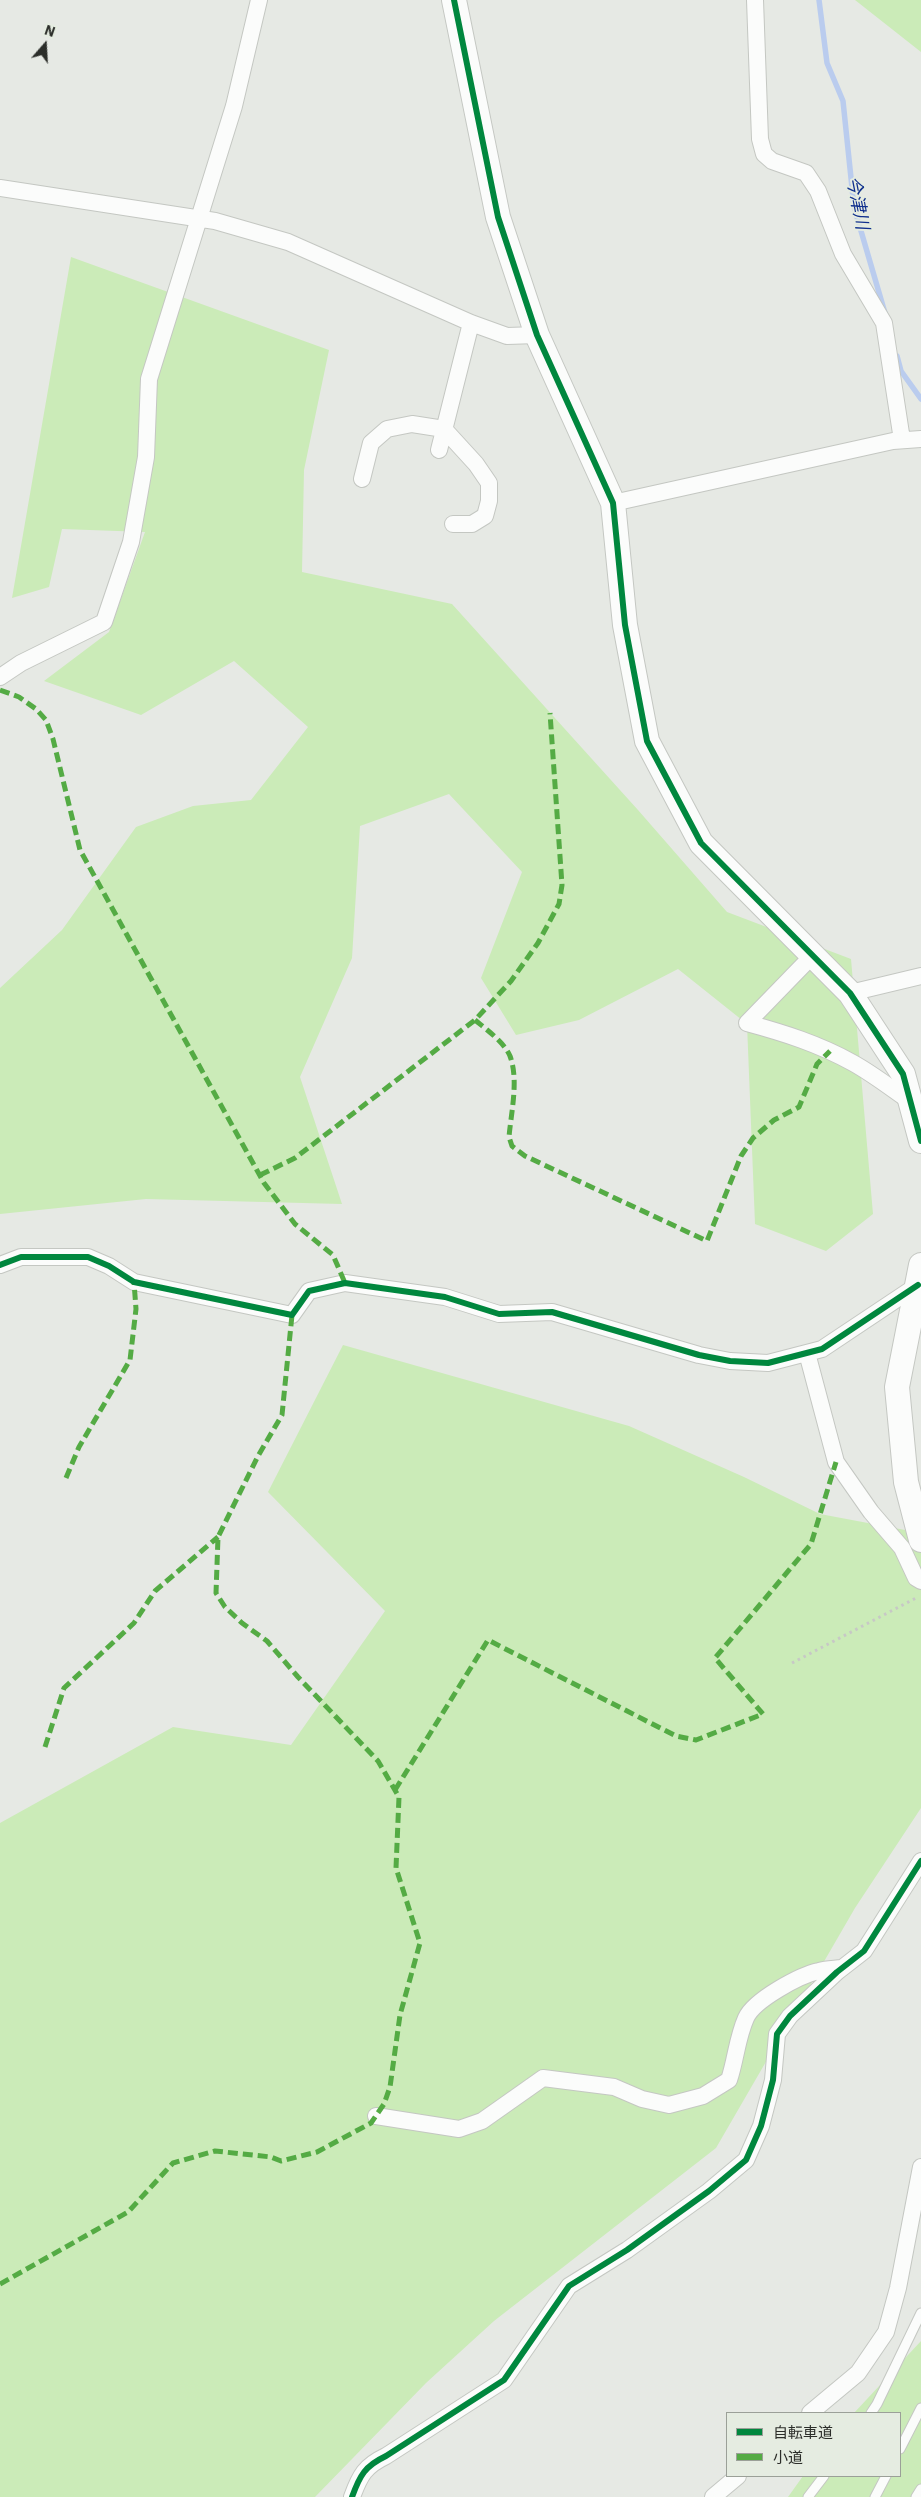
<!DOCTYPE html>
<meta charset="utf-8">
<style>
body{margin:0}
#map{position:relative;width:921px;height:2497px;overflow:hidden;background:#e6e9e4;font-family:"IBM Plex Sans","Noto Sans JP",sans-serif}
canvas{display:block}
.legend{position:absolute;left:726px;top:2412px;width:175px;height:65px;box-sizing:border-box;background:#e5ece1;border:1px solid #9ba098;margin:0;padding:6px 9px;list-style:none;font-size:15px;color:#2c2e2a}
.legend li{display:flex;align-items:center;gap:10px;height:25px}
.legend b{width:25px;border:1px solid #9ba098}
.north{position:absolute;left:20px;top:20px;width:50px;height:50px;-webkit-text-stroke:4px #e5ece1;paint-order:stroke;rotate:19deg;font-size:14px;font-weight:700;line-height:20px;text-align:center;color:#2c2e2a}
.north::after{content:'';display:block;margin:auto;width:18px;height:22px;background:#2c2e2a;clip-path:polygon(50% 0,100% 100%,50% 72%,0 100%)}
</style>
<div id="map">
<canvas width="921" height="2497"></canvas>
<ul class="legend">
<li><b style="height:6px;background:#00873e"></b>自転車道</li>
<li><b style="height:6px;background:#54ab44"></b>小道</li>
</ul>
<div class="north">N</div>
</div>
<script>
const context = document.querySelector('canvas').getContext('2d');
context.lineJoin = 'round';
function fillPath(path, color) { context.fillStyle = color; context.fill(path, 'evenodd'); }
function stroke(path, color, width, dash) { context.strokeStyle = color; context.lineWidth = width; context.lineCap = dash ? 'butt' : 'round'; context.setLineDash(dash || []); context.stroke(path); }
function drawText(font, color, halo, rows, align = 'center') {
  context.font = font + ' "IBM Plex Sans","Noto Sans JP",sans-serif'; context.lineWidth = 4; context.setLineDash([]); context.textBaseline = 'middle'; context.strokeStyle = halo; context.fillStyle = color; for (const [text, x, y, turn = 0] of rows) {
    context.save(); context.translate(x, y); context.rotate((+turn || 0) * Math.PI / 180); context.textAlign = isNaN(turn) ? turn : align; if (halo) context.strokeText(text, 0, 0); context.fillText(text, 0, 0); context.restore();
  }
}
const green = new Path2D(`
 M855 0H921V52Z
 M71 257 329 350 304 470 302 572 452 604 638 810 727 912 851 959 873 1214 826 1251 755 1224 747 1024 678 969 579 1020 516 1035 481 978 522 872 449 794 360 826 352 958 300 1077 342 1204 146 1199 0 1214V988L62 930 136 827 193 806 251 800 308 727 234 661 141 715 44 681 109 632 145 532 62 529 49 587 12 598Z
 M343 1345 629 1426 744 1477 820 1514 921 1533V1808L855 1908 716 2148 494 2321 426 2383 315 2497H0V1823L173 1727 291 1745 385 1611 268 1492Z
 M921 2341V2497H788L803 2476H900V2413H854Z`);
const stream = new Path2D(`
 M819 0 827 63 843 101 854 207 885 313
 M897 356 901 371 921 399`);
const path = new Path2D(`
 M792 1663 916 1598`);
const lane = new Path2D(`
 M871 2413 877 2404 921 2313
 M900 2449 921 2408
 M808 2497 824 2476
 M875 2497 886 2476
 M916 2497 921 2489`);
const street = new Path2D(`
 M755 0 760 139 764 154 772 161 806 173 818 191 843 254 884 323 902 440
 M0 188 215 221 288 242 471 323 507 336 537 335
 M439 450 471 323
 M362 479 371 443 387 429 412 424 444 429 476 464 489 483V501L485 516 472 524H453
 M613 503 893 441 921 439
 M0 677 21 663 104 622 131 542 146 457 149 379 234 106 259 0
 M813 955 747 1023C784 1033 819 1044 853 1063 873 1074 892 1089 911 1102
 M850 993 921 976
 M0 1265 21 1257H88L109 1266 134 1282 292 1315 309 1291 345 1283 445 1297 499 1314 552 1312 699 1355 730 1361 768 1363 822 1349 918 1285
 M807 1353 836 1462 871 1512 902 1548 916 1578 921 1581
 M376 2116 459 2129 482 2121 543 2078 614 2087 642 2099 669 2105 703 2096 729 2080C736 2059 737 2038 746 2018 754 2000 800 1975 819 1971 827 1969 835 1969 842 1968
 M810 2413 858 2373 886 2332 898 2288 921 2167
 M352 2497C360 2475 365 2466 386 2456L504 2380 569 2286 627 2250 709 2191 746 2160 761 2126 773 2080 777 2034 790 2016 837 1972 864 1951 921 1861
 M713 2497 738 2476`);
const secondary = new Path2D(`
 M454 0 498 217 537 335 613 503 625 625 647 741 701 843 850 993 903 1074 921 1141
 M921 1265 897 1387 906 1482 921 1540`);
const quiet = new Path2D(`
 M0 690 19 697 36 709 46 720 53 739 80 850 264 1183 295 1224 333 1255 345 1283
 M475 1020C487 1030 504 1042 510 1056 519 1080 511 1113 509 1137L512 1146 525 1156 707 1241 741 1156 753 1138 774 1120 799 1107 817 1064 830 1051
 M260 1175 295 1158 475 1020 511 981 538 943 559 904 562 885 550 713
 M66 1478 79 1447 130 1360 136 1309 134 1282
 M45 1747 64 1688 134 1623 155 1591 218 1537
 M395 1790 488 1640 676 1736 696 1740 763 1714 715 1658 811 1544 836 1462
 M0 2284 128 2212 173 2163 215 2151 271 2157 281 2161 317 2152 371 2123 384 2104 390 2087 400 2015 420 1943 396 1868 399 1797 378 1761 298 1677 267 1641 242 1623 225 1607 216 1593 218 1537 258 1456 282 1415 292 1315`);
const cycleway = new Path2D(`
 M454 0 498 217 537 335 613 503 625 625 647 741 701 843 850 993 903 1074 921 1141
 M0 1265 21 1257H88L109 1266 134 1282 292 1315 309 1291 345 1283 445 1297 499 1314 552 1312 699 1355 730 1361 768 1363 822 1349 918 1285
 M352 2497C360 2475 365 2466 386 2456L504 2380 569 2286 627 2250 709 2191 746 2160 761 2126 773 2080 777 2034 790 2016 837 1972 864 1951 921 1861`);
const waterNames = [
 ["今津川",857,203,79]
];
fillPath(green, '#cbebb8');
stroke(stream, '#baccee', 5.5);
stroke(lane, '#c4c7c2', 11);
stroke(street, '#c4c7c2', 18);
stroke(secondary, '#c4c7c2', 26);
stroke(path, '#c7c8c6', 3, [2.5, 4]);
stroke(lane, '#fbfcfb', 9);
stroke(street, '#fbfcfb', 16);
stroke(secondary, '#fbfcfb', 24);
stroke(quiet, '#54ab44', 5, [10, 5]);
stroke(cycleway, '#00873e', 6);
drawText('italic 18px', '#10308e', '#e5ece1', waterNames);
</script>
